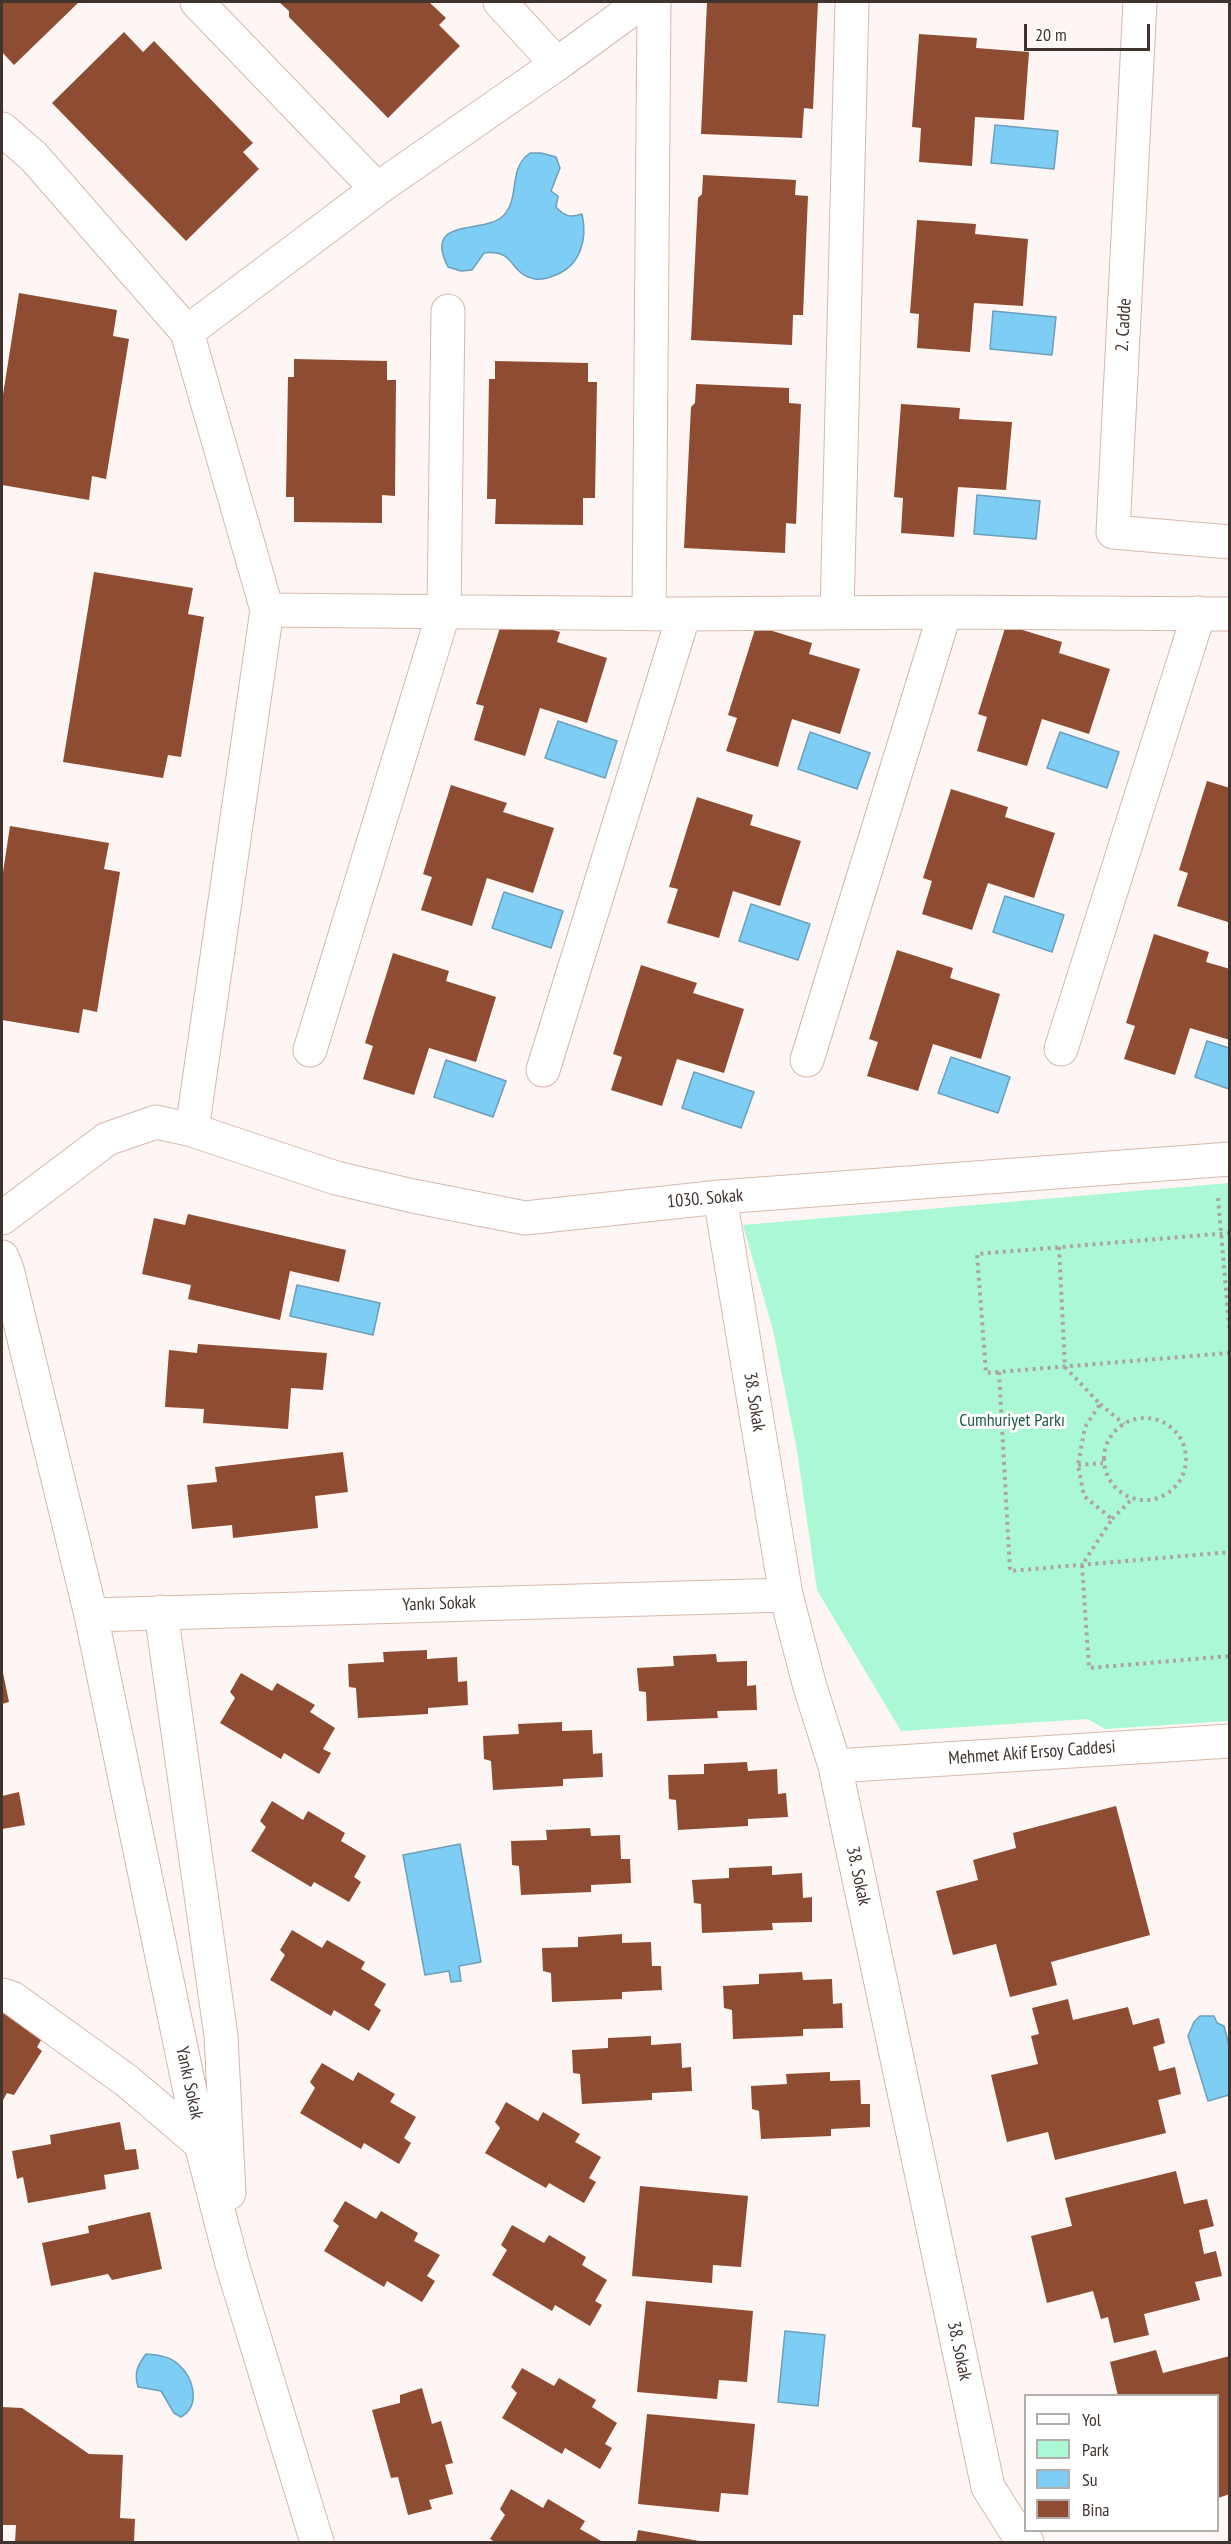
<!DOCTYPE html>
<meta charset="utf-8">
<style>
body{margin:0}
#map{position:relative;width:1231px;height:2544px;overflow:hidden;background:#fdf6f4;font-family:"PT Sans Narrow",sans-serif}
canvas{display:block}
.frame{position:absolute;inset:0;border:3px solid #41342f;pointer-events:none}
.legend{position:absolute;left:1024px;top:2394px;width:195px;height:138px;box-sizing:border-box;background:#fff;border:2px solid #b3aeac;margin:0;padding:8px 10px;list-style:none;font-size:18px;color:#41342f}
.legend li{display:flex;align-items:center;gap:12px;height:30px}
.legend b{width:30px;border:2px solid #b3aeac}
.scale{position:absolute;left:1024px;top:24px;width:126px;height:27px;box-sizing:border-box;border:3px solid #41342f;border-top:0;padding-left:8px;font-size:18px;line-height:21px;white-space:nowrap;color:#41342f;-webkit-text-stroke:4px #fff;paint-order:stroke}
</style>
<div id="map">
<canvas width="1231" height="2544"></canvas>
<div class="frame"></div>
<ul class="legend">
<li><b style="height:8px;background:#fff"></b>Yol</li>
<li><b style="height:16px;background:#abf9d4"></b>Park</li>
<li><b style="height:16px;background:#7ecdf4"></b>Su</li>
<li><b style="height:16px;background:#8e4d32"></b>Bina</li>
</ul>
<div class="scale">20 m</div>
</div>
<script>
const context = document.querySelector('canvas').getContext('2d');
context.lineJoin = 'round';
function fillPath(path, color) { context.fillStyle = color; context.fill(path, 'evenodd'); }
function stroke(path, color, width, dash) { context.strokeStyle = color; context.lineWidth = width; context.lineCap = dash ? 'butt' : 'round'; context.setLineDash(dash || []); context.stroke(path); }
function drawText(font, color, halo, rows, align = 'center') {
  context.font = font + ' "PT Sans Narrow",sans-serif'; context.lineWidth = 6; context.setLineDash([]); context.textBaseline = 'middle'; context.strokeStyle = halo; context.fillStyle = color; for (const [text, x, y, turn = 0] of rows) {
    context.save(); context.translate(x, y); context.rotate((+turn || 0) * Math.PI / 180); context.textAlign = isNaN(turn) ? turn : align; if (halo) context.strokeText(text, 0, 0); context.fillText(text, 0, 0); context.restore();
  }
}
const green = new Path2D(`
 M1229 1183V1721L1105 1729 1088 1719 901 1731 817 1590 797 1451 773 1330 743 1225Z`);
const water = new Path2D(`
 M995 125 1058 131 1054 169 991 163Z
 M530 153H541L556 157 560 168 551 191 558 196 556 207C564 216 570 218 582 214 588 240 580 267 553 276 548 278 541 280 535 279 508 274 517 249 484 253L472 270 461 271 448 267C422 216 484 235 503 216 521 198 507 169 530 153Z
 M993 311 1056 317 1052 355 990 349Z
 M977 495 1040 501 1036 539 974 534Z
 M558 721 617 741 605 778 545 758Z
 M810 732 870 753 857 789 798 769Z
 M1060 732 1119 752 1107 788 1047 768Z
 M504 892 563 911 551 948 492 928Z
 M1005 896 1064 915 1052 952 993 932Z
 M751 904 810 924 798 960 739 941Z
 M1207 1041 1229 1048V1089L1195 1077Z
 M951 1057 1010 1077 998 1113 938 1093Z
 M446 1060 506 1081 493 1117 434 1097Z
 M694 1072 754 1092 741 1128 682 1108Z
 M297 1285 380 1303 373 1335 290 1316Z
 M460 1844 481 1962 459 1966 461 1981 451 1982 449 1971 425 1975 403 1855Z
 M1200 2016H1214L1217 2023 1224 2026 1229 2045V2095L1208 2101 1188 2036 1194 2022Z
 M785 2331 825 2335 818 2406 778 2402Z
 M146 2354C158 2355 169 2356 178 2364 194 2378 201 2405 181 2417L174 2413 161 2391 138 2387C134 2373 137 2366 146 2354Z`);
const building = new Path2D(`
 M2 2H79L14 65 2 52Z
 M279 2H429L446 18 439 25 460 46 388 118 289 17V11Z
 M707 2H818L813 109 804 108 802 138 701 134Z
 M124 32 143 52 154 41 253 143 243 152 259 169 186 241 52 103Z
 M919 34 977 38 976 48 1029 52 1024 120 975 117 972 166 919 162 921 128 912 127Z
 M703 175 796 180 795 195 808 196 803 315H793L792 345 691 340 698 198 702 194Z
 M917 220 976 224 975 234 1028 239 1023 306 974 303 970 352 917 348 919 314 910 313Z
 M19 293 117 310 113 336 129 339 106 479 92 476 89 500 2 485V401Z
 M294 359 387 361V380H396L395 496 382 495V523L294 522V497H286L288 377H294Z
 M495 361 588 363V382H597L595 498H583V525L495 524 496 499H487L489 379H495Z
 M696 384 789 388V403L801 404 796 524 786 523 785 553 684 548 691 407 695 403Z
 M901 404 960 408 959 419 1012 422 1006 490 958 487 954 537 901 533 903 498 894 497Z
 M94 572 193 588 188 614 204 617 181 757 168 755 163 778 63 762Z
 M504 615 560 632 557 642 607 658 587 723 540 708 525 756 474 740 484 706 476 704Z
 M1006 625 1062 642 1059 653 1110 669 1089 734 1042 719 1027 766 977 751 987 717 978 714Z
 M756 626 812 643 809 654 860 669 840 734 792 719 778 767 726 751 737 718 728 715Z
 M1207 781 1230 788 1228 922 1177 906 1188 873 1179 870Z
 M451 785 507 803 503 812 554 828 533 893 487 878 472 926 421 910 432 877 423 874Z
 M951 789 1008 807 1005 817 1055 833 1034 898 988 883 972 930 922 914 932 881 923 878Z
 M697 797 753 815 750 825 801 841 780 906 733 891 719 938 667 923 678 889 669 887Z
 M10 826 109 843 104 869 120 872 97 1012 83 1009 79 1033 2 1020V879Z
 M1154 934 1209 952 1206 962 1230 969V1040L1190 1028 1175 1075 1124 1059 1135 1026 1126 1023Z
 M897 950 953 968 950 978 1000 994 981 1059 933 1044 918 1091 867 1076 878 1042 869 1039Z
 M393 953 449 971 446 981 496 997 476 1062 429 1048 414 1095 363 1079 373 1046 365 1043Z
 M641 965 697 983 693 993 744 1009 724 1073 677 1059 662 1106 611 1090 622 1057 613 1054Z
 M188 1214 346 1250 339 1282 290 1271 280 1320 188 1299 191 1285 142 1274 154 1218 185 1225Z
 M198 1344 327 1353 323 1390 291 1388 288 1429 203 1423 204 1409 165 1407 169 1350 197 1353Z
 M343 1452 348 1492 315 1496 318 1528 233 1538 232 1525 192 1529 187 1485 217 1482 215 1467Z
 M427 1650V1659L457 1657 458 1682 467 1681 468 1705 428 1708V1714L358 1718 356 1688 349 1687 348 1664 384 1662 383 1652Z
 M716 1654 717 1662 747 1661V1686L756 1685 757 1710 717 1711 718 1718 647 1721 646 1692 639 1691 637 1668 674 1666 673 1656Z
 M2 1668 9 1702 2 1704Z
 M241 1673 272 1691 277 1683 315 1705 310 1712 335 1728 323 1749 331 1753 319 1774 284 1753 281 1759 220 1723 235 1698 230 1692Z
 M562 1722V1731L592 1730 593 1754 602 1753 603 1777 563 1779V1786L493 1790 491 1761 484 1759 483 1736 519 1734 518 1724Z
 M747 1762 748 1771 777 1769 778 1794 786 1793 788 1817 748 1819V1826L678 1830 676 1800 669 1799 668 1775 704 1774V1764Z
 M19 1792 25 1825 2 1829V1796Z
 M272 1801 303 1820 308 1811 345 1833 341 1841 366 1856 354 1877 361 1882 349 1902 314 1882 311 1887 251 1851 266 1827 260 1821Z
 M1116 1806 1150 1935 1051 1962 1057 1985 1010 1997 996 1944 953 1955 936 1891 978 1880 973 1860 1016 1848 1013 1833Z
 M590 1828 591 1836 620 1835 621 1859H630L631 1883 591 1885V1892L521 1895 519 1866 512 1865 511 1841 547 1840 546 1830Z
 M772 1866V1875L802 1873 803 1898 812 1897V1922L772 1923 773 1930 702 1933 701 1904 694 1903 692 1880 729 1878V1868Z
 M292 1930 322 1948 327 1940 365 1962 361 1969 386 1984 374 2005 381 2010 369 2031 334 2010 331 2016 270 1980 285 1955 280 1950Z
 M622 1934V1943L651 1942 652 1966H661L662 1990 622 1992V1999L552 2002 551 1973 543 1971 542 1948 578 1947V1937Z
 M802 1972 803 1980 832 1979 833 2004 842 2003 843 2028 803 2029V2036L733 2039 732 2010 724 2008 723 1986 759 1984V1974Z
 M1068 1999 1073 2020 1128 2007 1133 2025 1159 2018 1165 2043 1153 2047 1159 2071 1175 2067 1181 2094 1158 2100 1166 2133 1055 2160 1048 2132 1007 2142 991 2075 1038 2064 1031 2036 1039 2034 1032 2008Z
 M2 2002 47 2030 37 2047 42 2051 14 2095 7 2093 2 2102Z
 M651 2036V2045L681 2043 682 2068 691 2067 692 2091 652 2093V2100L582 2104 580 2074 573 2073 572 2050 608 2048V2038Z
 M322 2063 353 2081 358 2072 395 2094 390 2102 416 2117 404 2138 411 2143 399 2164 364 2143 361 2149 300 2113 315 2088 310 2082Z
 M830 2072V2081L860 2080 861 2104H870V2127L831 2129V2136L761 2139 759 2111 752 2109 751 2086 787 2084 786 2074Z
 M506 2102 538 2121 543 2112 580 2134 575 2142 601 2157 589 2178 596 2182 584 2203 549 2183 546 2188 485 2153 500 2128 495 2122Z
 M120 2122 125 2150 136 2149 139 2169 104 2175 106 2189 28 2203 23 2177 17 2179 12 2151 51 2144 50 2135Z
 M1176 2171 1184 2204 1207 2199 1214 2226 1199 2230 1204 2254 1216 2251 1222 2276 1195 2282 1200 2300 1144 2314 1149 2335 1114 2343 1108 2317 1101 2319 1093 2291 1047 2303 1031 2236 1072 2226 1065 2198Z
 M640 2186 748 2196 741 2267 713 2265 712 2283 632 2276Z
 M345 2201 376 2219 381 2211 418 2233 414 2241 440 2255 427 2276 435 2281 422 2302 387 2281 384 2287 324 2251 339 2226 333 2221Z
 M150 2212 162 2269 112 2280 108 2274 51 2286 42 2243 89 2233 88 2226Z
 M512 2225 544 2243 549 2235 586 2257 582 2265 607 2280 595 2301 602 2305 590 2326 555 2305 552 2311 492 2275 507 2250 501 2245Z
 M646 2301 753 2311 747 2382 719 2380 717 2399 637 2392Z
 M1156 2350 1163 2373 1230 2356V2494L1218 2498V2396H1118L1110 2362Z
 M522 2368 554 2386 559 2378 596 2400 592 2407 617 2423 605 2444 612 2448 600 2469 565 2448 562 2454 502 2418 517 2393 511 2387Z
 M422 2388 432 2424 441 2421 453 2463 445 2465 453 2494 429 2500 432 2509 408 2515 398 2477 391 2478 372 2410 400 2403V2395Z
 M2 2407 22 2408 89 2454 123 2455 120 2518 135 2519 134 2542H15L16 2525H2Z
 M647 2414 755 2424 748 2495 721 2493 719 2512 638 2504Z
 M511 2489 543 2508 548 2499 585 2521 580 2529 603 2542H495L490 2539 505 2515 500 2509Z
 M638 2530 699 2541V2542H636Z`);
const path = new Path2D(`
 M1218 1198 1230 1335
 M1230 1233 977 1254 986 1373 1230 1353
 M1059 1247 1065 1367 1100 1404 1085 1427 1078 1465 1084 1496 1112 1519 1082 1565 1089 1668 1230 1656
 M999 1372 1010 1571 1230 1552
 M1100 1404 1124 1424
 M1104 1459a41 41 0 1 1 82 0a41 41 0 1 1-82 0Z
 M1078 1465 1103 1463
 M1112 1519 1132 1499`);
const minor = new Path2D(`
 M197 2 377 189
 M500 2 557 64
 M1140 2 1113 532 1230 542
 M2 129 34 157 187 332 267 610 192 1130
 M187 332 377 189 557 64 642 2
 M267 610 684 614 945 612 1230 614
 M837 612 852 2
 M649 614 654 2
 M1061 1049 1199 613
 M310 1050 444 611 448 311
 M807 1060 945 612
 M543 1070 684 614
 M720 1197 786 1595 810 1687 835 1766 988 2487 1019 2536 1027 2542
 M2 1218 107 1139 156 1122 192 1130 336 1178 413 1196 525 1218 720 1197 1230 1159
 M2 1257 7 1269 91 1615 201 2144 232 2264 317 2542
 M161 1612 221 2036 229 2193
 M91 1615 786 1595
 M835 1766 1230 1741
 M2 1995 12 1998 127 2081 201 2144`);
const streetNames = [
 ["2. Cadde",1124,325,-87],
 ["1030. Sokak",705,1199,-5],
 ["38. Sokak",754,1402,81],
 ["Yankı Sokak",439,1604,-2],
 ["Mehmet Akif Ersoy Caddesi",1032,1753,-4],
 ["38. Sokak",858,1876,78],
 ["Yankı Sokak",189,2083,78],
 ["38. Sokak",959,2351,78]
];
const parkNames = [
 ["Cumhuriyet Parkı",1012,1421]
];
fillPath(green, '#abf9d4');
fillPath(water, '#7ecdf4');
stroke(water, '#6c9fb9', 1.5);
fillPath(building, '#8e4d32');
stroke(minor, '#d7b8ab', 35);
stroke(path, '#ada4a0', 4, [3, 4.5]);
stroke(minor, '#fff', 33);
drawText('18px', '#41342f', '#fff', streetNames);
drawText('18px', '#1f5c44', '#fff', parkNames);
</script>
